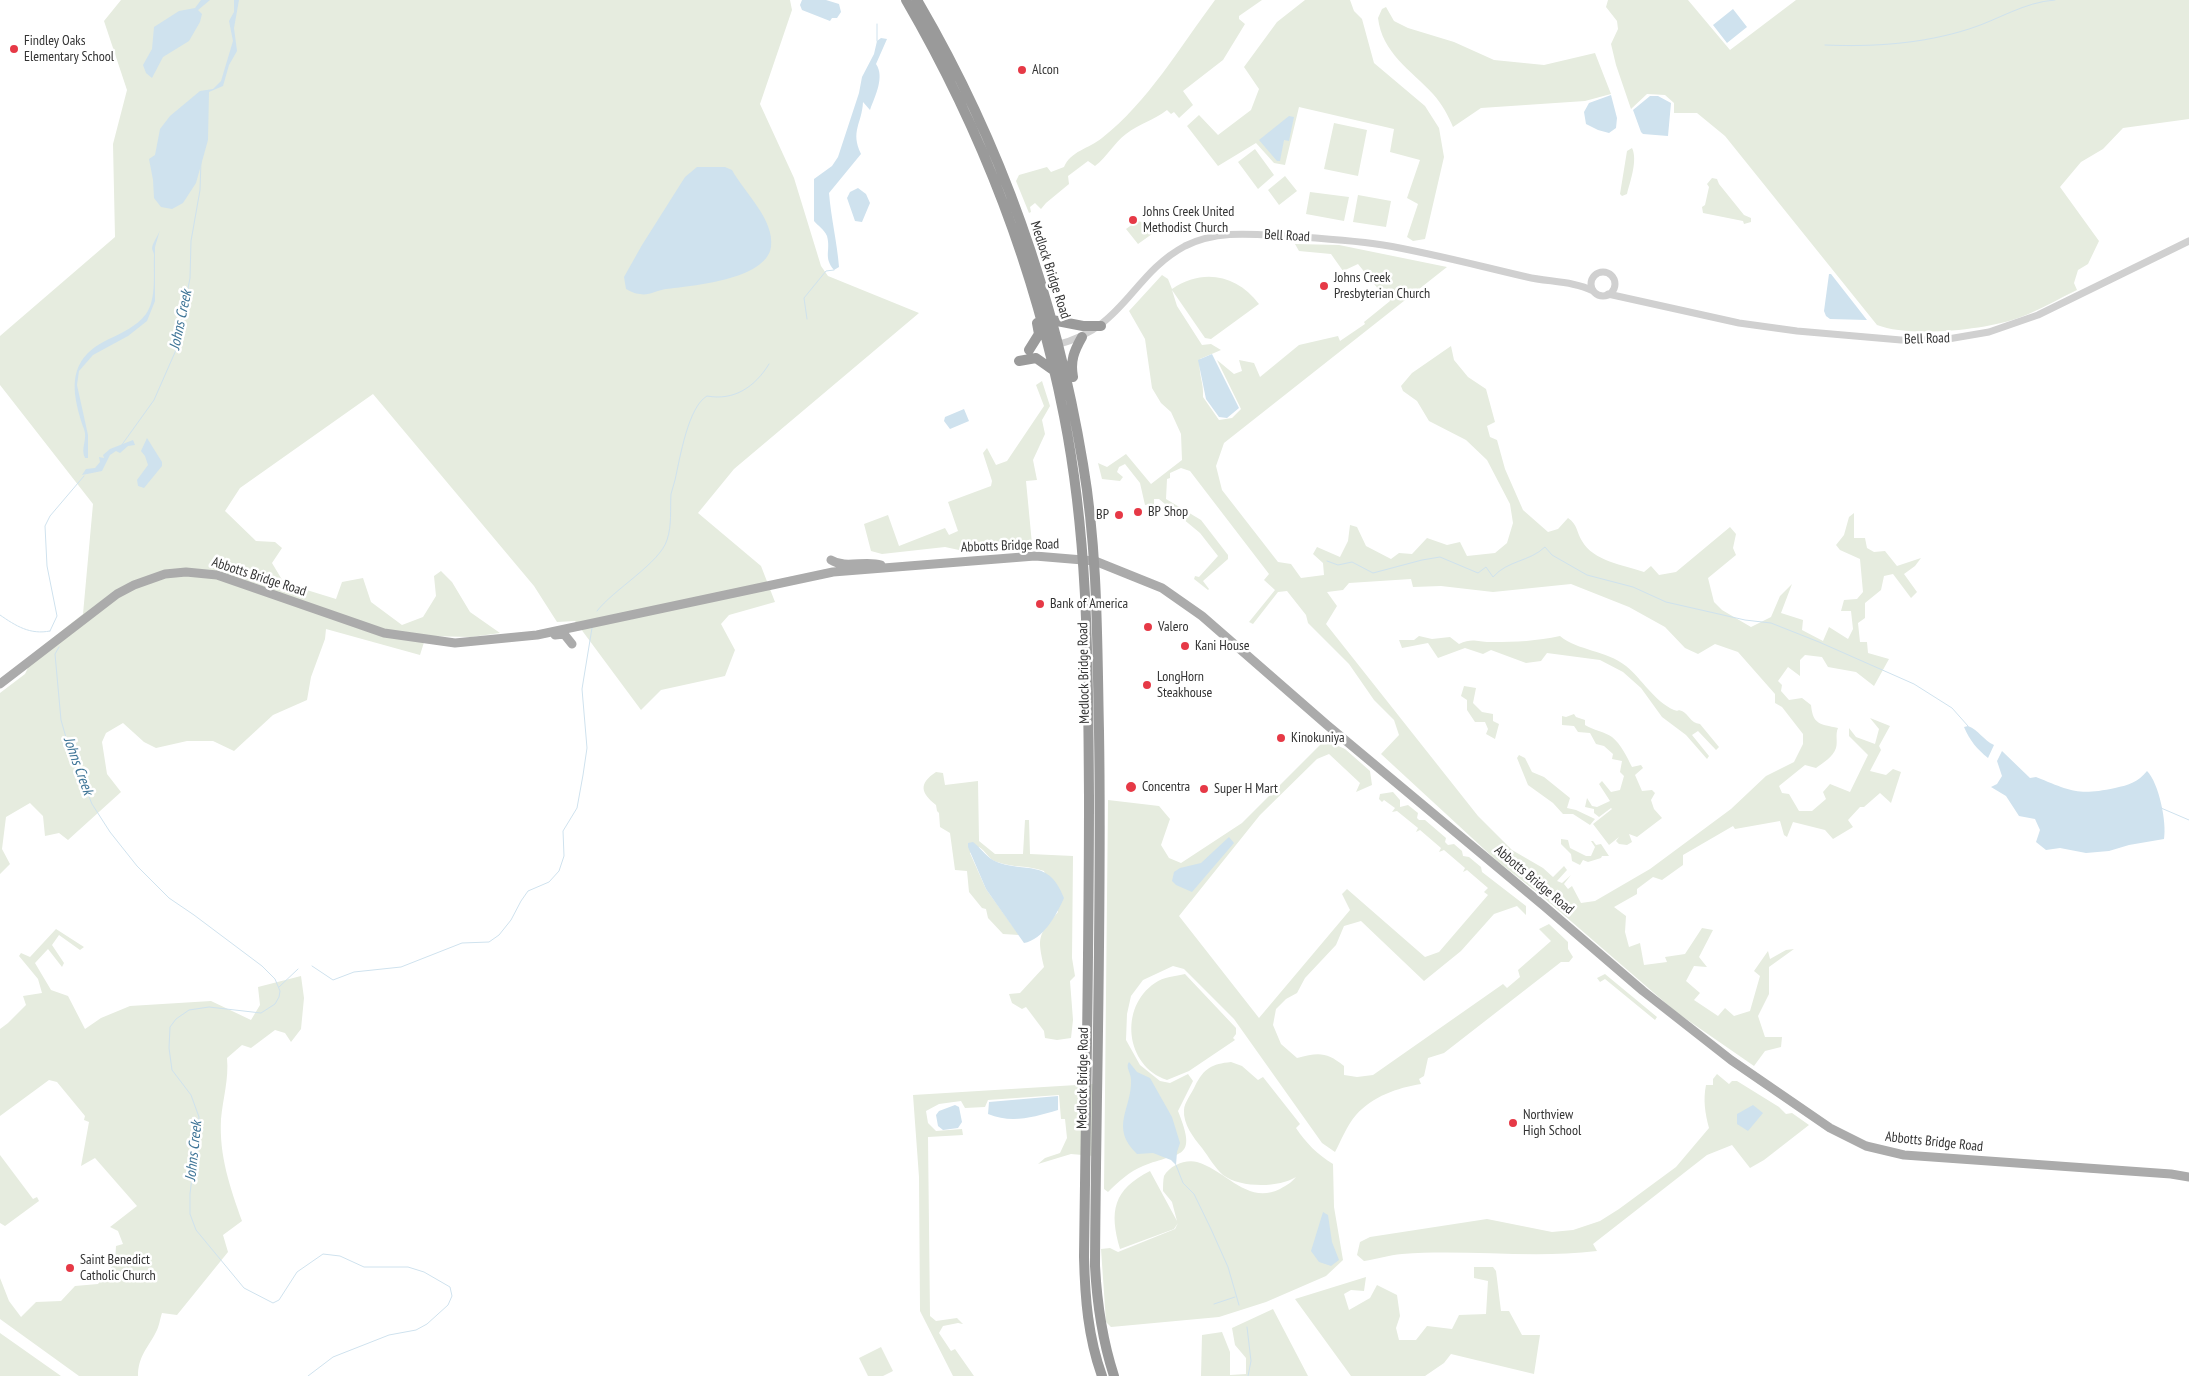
<!DOCTYPE html>
<style>
body{margin:0}
canvas{display:block;background:#fff}
</style>
<canvas width="2189" height="1376"></canvas>
<script>
const context = document.querySelector('canvas').getContext('2d');
context.lineJoin = 'round';
function fillPath(path, color) { context.fillStyle = color; context.fill(path, 'evenodd'); }
function stroke(path, color, width, dash) { context.strokeStyle = color; context.lineWidth = width; context.lineCap = dash ? 'butt' : 'round'; context.setLineDash(dash || []); context.stroke(path); }
function drawText(font, color, halo, rows, align = 'center') {
  context.font = font + ' "PT Sans Narrow",sans-serif'; context.lineWidth = 5; context.setLineDash([]); context.textBaseline = 'middle'; context.strokeStyle = halo; context.fillStyle = color; for (const [text, x, y, turn = 0] of rows) {
    context.save(); context.translate(x, y); context.rotate((+turn || 0) * Math.PI / 180); context.textAlign = isNaN(turn) ? turn : align; if (halo) context.strokeText(text, 0, 0); context.fillText(text, 0, 0); context.restore();
  }
}
const green = new Path2D(`
 M121 0H790L792 10 760 104 794 178 821 266 828 276 919 313 734 469 698 513 761 566 775 602 729 615 721 624 735 650 725 676 661 690 641 710 575 621 557 622 534 586 373 394 240 488 225 511 256 541 275 542 282 548 272 563 284 583 336 599 342 582 363 578 371 602 402 625 423 617 436 596 434 576 441 571 452 582 470 612 500 633 471 637 426 636 420 655 326 629 325 639 311 677 307 700 273 715 234 751 213 741H187L156 748 144 742 123 723 106 733 102 742 107 774 121 792 68 840 59 833 45 836 43 816 30 803 6 817 2 849 10 864 0 874V693L25 674 36 651 83 614 93 504 0 385V336L115 237 113 144 127 90 104 21Z
 M1215 0H1262L1239 16V19L1245 24 1223 60 1183 91 1193 105 1179 118 1174 112 1171 114 1167 110C1153 121 1140 123 1126 134 1114 143 1107 157 1095 166L1088 161 1068 176 1069 184 1046 203 1041 209 1035 203 1030 207 1031 212 1029 213 1016 181 1019 175 1047 167 1051 172 1064 167C1071 151 1088 149 1102 138 1148 102 1180 47 1215 0Z
 M1305 0H1350L1354 11 1362 19 1374 63 1425 106 1439 128 1444 157 1425 239 1413 241 1407 237 1418 204 1407 198 1420 160 1390 152 1394 129 1299 107 1285 165 1274 163 1256 143 1218 166 1187 126 1199 115 1218 135 1251 110 1259 89 1244 67 1277 22Z
 M1608 0H1688L1730 50 1796 0H2189V119L2123 128 2103 149 2081 162 2060 187 2099 241 2088 264 2078 270 2074 283 2077 290C2058 299 2040 310 2021 317 1988 330 1910 338 1877 325L1725 136 1697 113H1674V103L1665 95 1647 94 1631 109 1616 65 1611 44 1618 29 1617 21 1606 7Z
 M1386 7 1394 21 1408 28 1454 42 1494 60 1544 65 1595 53 1611 94 1585 101 1481 108 1453 127C1448 115 1442 104 1433 94 1411 70 1382 53 1378 18L1382 9Z
 M1334 123 1367 130 1358 176 1324 169Z
 M1632 148C1638 160 1630 182 1627 194L1622 196 1620 194 1627 151Z
 M1255 149 1274 175 1258 189 1238 162Z
 M1285 176 1297 191 1279 205 1268 190Z
 M1712 178 1717 179 1719 184 1744 215 1751 218V222L1744 224 1743 221 1703 213 1702 207 1705 205 1709 187 1707 184Z
 M1310 192 1349 197 1344 221 1306 214Z
 M1358 195 1391 201 1386 227 1353 222Z
 M1137 221 1142 222 1152 234 1138 244 1126 229Z
 M1295 244 1339 245 1447 267 1224 443 1216 466 1222 490 1278 562 1291 564 1301 578 1324 575 1323 563 1313 554 1317 547 1340 557 1348 541 1350 525 1357 527 1366 546 1391 559 1399 553 1412 554 1427 538 1447 545 1460 542 1467 556 1495 553 1507 543 1513 523 1510 504 1487 460 1466 440 1429 421 1417 401 1403 391 1401 386 1412 373 1451 346 1454 360 1468 377 1486 389 1495 422 1487 426 1490 437 1497 440 1505 469 1523 510 1548 532 1558 529 1568 518C1578 525 1576 531 1582 541 1593 561 1624 565 1644 572L1651 566 1659 575 1676 572 1730 527 1736 534 1733 548 1736 555 1708 578 1714 602 1722 610 1751 627 1771 617 1780 596 1792 584 1781 613 1803 620 1802 630 1823 641 1829 627 1848 639 1853 629 1851 611H1841L1844 600 1857 599 1863 592 1860 559 1840 550 1836 545 1844 535 1849 517 1854 513V538H1865L1867 548 1874 552 1885 551 1897 566 1921 558 1915 566 1904 574 1917 592 1911 598 1893 574 1884 576 1881 590 1865 603V618L1858 623 1860 642H1867L1868 653 1889 659 1874 686 1856 672 1828 667 1822 657 1805 655 1800 660V676L1788 667 1778 681 1782 685 1781 691 1789 700 1802 698 1811 705C1813 725 1820 724 1838 728 1835 735 1838 741 1836 748 1833 757 1823 763 1816 768L1805 765 1779 786 1782 793 1789 794 1799 811H1812L1826 799 1823 792 1830 784 1850 792 1868 755 1849 736V728L1856 737 1875 744 1879 729 1870 718 1890 726 1879 746 1881 750 1870 771 1886 775 1893 769 1901 772 1891 803 1880 793 1864 807H1860L1848 820 1853 827 1833 839 1825 830 1793 822 1787 837 1784 835 1780 821 1735 829 1733 826 1683 855V865L1662 880 1653 877 1637 889V894L1614 907 1626 916 1625 932 1629 947 1640 943 1644 965 1667 962 1665 957 1685 954 1702 928 1713 930 1699 957 1707 967 1694 966 1686 981 1700 993 1694 1000 1718 1016 1725 1008 1734 1016 1750 1011 1760 976 1754 971 1768 951 1770 959 1786 950 1794 949 1769 967V994L1758 1016 1765 1037H1782L1781 1047 1765 1051 1754 1066 1676 1012 1543 897 1497 861 1381 754 1399 735 1394 720 1374 700 1349 664 1308 623 1306 615 1287 591 1278 592 1253 624 1249 622 1275 590 1264 580 1269 574 1190 471 1181 468 1170 473V478L1167 479 1166 499 1201 520 1228 555V559L1203 581 1209 589 1208 590 1194 579 1195 576 1199 577 1218 556 1200 533 1159 499H1154V504L1145 505 1140 483 1125 464 1119 467 1117 472 1123 477 1120 481 1102 479 1098 463 1107 467 1126 454 1151 484 1182 460 1181 434 1171 412 1161 403 1152 388 1145 339 1129 311 1162 275 1168 279 1172 289C1203 268 1237 275 1259 304L1211 339 1205 338 1172 290 1177 306 1202 345 1211 344 1221 350 1200 359C1198 375 1204 382 1203 397L1219 420 1232 418 1241 409 1217 360 1234 374 1242 371 1239 360 1254 363 1260 377 1299 345 1338 336 1340 341 1365 324 1364 322 1390 301 1382 289 1379 290 1358 264 1343 271 1331 254 1299 251ZM1411 579 1413 587 1441 586 1493 592 1571 584 1629 607 1665 627 1685 648 1698 654 1715 644 1738 652 1775 694V703L1782 707 1803 734V744L1794 762 1766 776 1731 809 1650 869 1595 901 1581 903 1572 886 1568 889 1564 884 1571 875 1562 883 1557 881 1567 870 1564 866 1553 877 1543 868 1512 850 1478 816 1326 624 1337 606 1327 592 1343 590 1349 583Z
 M1042 381 1050 406 1042 420 1045 434 1033 460 1037 480 1026 481 1032 544 959 550 945 547 882 554 871 551 864 524 888 515 899 546 945 528 949 535 958 531 948 502 991 486 992 481 983 453 987 448 996 465 1007 461 1044 406 1036 385Z
 M1419 636 1432 639 1450 637 1459 644C1474 637 1478 643 1493 642 1516 642 1537 641 1560 636 1578 651 1606 650 1626 666 1642 679 1654 701 1674 710 1679 712 1677 709 1682 711 1689 714 1690 723 1700 724L1719 747 1716 750 1698 731 1692 735 1709 756 1707 759 1686 735 1662 717 1641 688 1623 672 1600 660 1547 653 1541 661 1526 663 1491 650 1483 654 1465 648 1438 658 1428 643 1402 648 1399 640H1414Z
 M1464 686 1476 688 1473 703 1482 712 1493 714V721L1499 724 1495 739 1486 734 1488 729 1485 722H1475L1467 710V700L1461 696Z
 M1574 714 1576 717 1585 720V725C1593 730 1605 732 1612 737 1621 744 1627 757 1632 767L1641 765 1643 768 1635 775 1642 791 1652 790 1655 793 1651 800 1654 809 1662 818 1637 837 1629 834 1632 842 1627 845 1619 844 1616 841 1619 837 1609 845 1593 824 1612 809 1611 808 1599 817 1594 813V809L1585 807 1587 798 1592 806 1597 807 1610 801 1599 784 1602 781 1611 792 1620 790 1624 776 1620 772 1622 761 1612 759 1613 754 1604 746 1596 744 1590 733 1578 732 1574 726 1562 725V716L1566 717Z
 M1325 740 1345 749 1370 771 1372 785 1356 792 1360 783 1329 754 1317 759 1260 815 1179 916 1259 1018 1350 910 1342 894 1347 889 1425 957 1439 952 1488 895 1484 892 1488 888 1467 870 1463 872 1465 868 1444 850 1439 852 1441 848 1420 830 1416 832 1418 828 1397 811 1392 812 1395 808 1384 800 1382 802 1379 799 1380 794 1393 792 1400 800V807L1408 805 1418 813 1417 818 1419 820H1425L1446 838 1445 842 1448 845 1454 844 1462 851 1463 856 1469 857 1481 867 1482 872 1526 906V915L1517 906 1494 914 1461 951 1424 981 1361 921 1344 926 1336 945 1305 978 1297 993 1286 999 1276 1009 1273 1025 1281 1044 1297 1058C1319 1052 1327 1052 1344 1066V1075L1357 1077 1373 1075 1503 984 1507 988 1520 977 1518 970 1551 941 1539 929 1549 924 1568 942V949L1573 957 1569 962H1561L1444 1053 1428 1058 1424 1076 1419 1079 1421 1084C1397 1088 1373 1096 1356 1115 1347 1125 1341 1141 1335 1152L1322 1143 1234 1019 1184 969 1173 966 1143 980 1131 996 1127 1014 1126 1040 1140 1065 1160 1081 1170 1083 1188 1074 1193 1081 1178 1111C1198 1161 1180 1151 1143 1166 1130 1171 1118 1182 1108 1192L1104 1189 1108 800 1159 806 1170 819 1161 845 1169 858 1181 863 1242 823Z
 M1519 755 1525 758 1532 772 1544 777 1570 798 1567 808 1576 810 1595 819 1590 825 1573 814H1563L1553 803 1528 785 1517 758Z
 M936 772 943 773 945 785 978 781 979 841 995 854H1023L1025 820H1029L1030 854 1073 856 1072 958 1075 976 1070 981 1073 1020 1071 1038 1057 1040 1045 1038 1044 1031 1026 1007 1022 1009 1012 1003 1009 994 1020 993 1044 967C1037 936 1038 936 1058 912L1044 871C1028 865 1013 868 997 862 989 860 986 851 979 847L970 853 986 889 1019 935 1003 934 988 918 986 909 982 908 969 892 967 871 955 870 950 833 940 827 939 813 937 811 936 805C921 793 918 784 936 772Z
 M1561 839 1568 840 1570 848 1586 856H1591L1595 847 1591 841H1593L1596 845 1601 844 1609 856H1602L1601 858 1588 862 1583 860 1580 865 1572 861 1571 854 1561 844Z
 M56 929 84 947 80 950 59 935 52 945 64 963 62 967 48 949 35 963 51 990 68 996 85 1029 101 1018 130 1006 211 1001 251 1020 260 1005 258 987 301 976 304 998 301 1029 291 1042 285 1033 275 1030 251 1048 242 1045 227 1058C229 1079 223 1098 221 1119 219 1156 230 1187 242 1221L223 1235 228 1252 177 1315 162 1313C160 1319 159 1327 156 1332 148 1348 138 1356 138 1376H79L0 1319V1278L9 1301 21 1317 36 1302 61 1301 75 1286 98 1284 115 1262 116 1246 123 1244 118 1231 110 1227 137 1206 95 1158 81 1166 89 1122 84 1120 85 1116 57 1082 49 1080 0 1116V1029L8 1023 26 1005 23 996 42 993 38 979 19 956 21 953 30 957Z
 M1185 974 1236 1028V1034L1233 1038 1235 1040 1189 1071 1167 1080C1125 1066 1119 1007 1155 983 1163 977 1176 976 1185 974Z
 M1605 974 1657 1017 1655 1020 1605 979 1600 982 1597 978Z
 M1231 1062 1242 1066 1258 1080 1263 1077 1300 1124 1296 1128C1306 1143 1317 1154 1333 1164L1334 1207 1343 1260 1326 1276 1266 1302 1219 1317 1111 1327 1106 1322 1101 1249 1110 1248 1118 1252 1175 1229 1178 1223 1174 1229 1120 1249C1109 1211 1113 1190 1150 1171L1177 1221 1172 1202 1163 1191C1163 1187 1163 1180 1164 1176 1170 1165 1186 1159 1197 1162 1227 1171 1247 1205 1280 1189 1287 1185 1291 1183 1296 1177 1279 1188 1240 1188 1223 1175 1215 1168 1208 1156 1202 1148 1193 1137 1183 1124 1184 1110 1184 1103 1192 1093 1195 1086 1204 1068 1212 1064 1231 1062Z
 M1717 1074 1729 1084 1732 1081H1737L1779 1107 1786 1114 1792 1113 1809 1125 1764 1160 1750 1168 1732 1145 1707 1155 1593 1244 1597 1251C1532 1259 1467 1249 1402 1254 1389 1255 1377 1259 1364 1261L1357 1255 1360 1242 1370 1237 1487 1219 1552 1232 1573 1230 1600 1221 1619 1209 1676 1167 1709 1128C1705 1113 1703 1100 1706 1085H1713V1079Z
 M1093 1084 1094 1156 1071 1154 1038 1164 1045 1158 1060 1153 1067 1138 1065 1119H1061L1059 1095 988 1100 985 1107 965 1108 961 1101 939 1104 926 1111 928 1123 936 1131 962 1129 963 1135 928 1137 930 1316 936 1321 957 1318 963 1324 958 1323 943 1326 939 1333 951 1351 955 1349 974 1376H953L920 1311 919 1177 913 1095Z
 M0 1155 33 1199 37 1197 39 1201 5 1226 0 1223Z
 M1474 1267H1493L1496 1271 1501 1311H1509L1522 1335H1540L1534 1374 1451 1354 1444 1363 1425 1376H1351L1295 1299 1366 1277 1364 1291 1351 1290 1344 1294 1349 1310 1370 1298 1377 1285 1397 1295 1400 1316 1396 1328 1399 1340H1416L1427 1326 1452 1329 1459 1315 1486 1314 1488 1281 1474 1278Z
 M1273 1309 1308 1376H1201L1202 1335 1222 1332 1230 1352V1375L1246 1374V1358L1235 1345 1232 1328Z
 M0 1333 61 1376H0Z
 M881 1347 893 1371 883 1376H868L859 1358Z`);
const water = new Path2D(`
 M201 0H210L198 10 202 14 200 22 189 41 163 57 152 78 146 73 143 65 152 49 154 27 179 11 195 8Z
 M234 0H239L234 28 237 51 229 65 223 86 209 92 208 140 196 183 183 203 172 209 161 207 154 198 153 180 149 159 155 155 160 129 170 116 200 91 213 89 221 81 233 41 229 21 234 12Z
 M802 0H826L839 4 841 12 837 18H832L830 21 802 10 800 5Z
 M1733 9 1747 27 1727 43 1713 25Z
 M881 38 887 39 876 64C885 77 875 96 870 110L863 102C862 124 850 131 861 154L829 193C831 218 837 242 839 267L834 270C823 257 831 251 827 236 824 229 818 226 814 221V179L832 166 838 157 859 93 862 77 874 54 877 41Z
 M1611 95 1617 118 1616 128 1609 133 1598 130 1586 124 1584 112 1589 103Z
 M1650 96H1658L1671 103 1668 136 1643 134 1641 132 1633 110Z
 M1289 116 1294 117 1289 141 1284 140 1280 161H1277L1259 140Z
 M697 167H725L732 170C744 192 775 220 771 247 766 280 691 286 666 289 658 290 648 296 640 294 635 294 630 291 626 289L624 277 642 245 685 177Z
 M858 188 866 194 870 203 862 222 855 221 847 198 850 192Z
 M160 230 155 247V301L147 321 128 336 93 355 79 371 77 385 88 435V458H85C80 448 88 440 84 429 71 391 66 359 109 339 122 333 137 326 146 314 157 299 153 272 154 255 154 253 152 250 152 248 153 242 158 236 160 230Z
 M1829 274H1831L1867 320 1830 319 1826 316 1824 311Z
 M1212 354 1239 408 1227 418 1219 417 1206 399 1198 360Z
 M964 409 969 421 950 429 944 421 945 417Z
 M147 438 162 462V466L144 488 138 486 137 480 148 465 145 456 141 451Z
 M133 440 135 445 128 446 120 453 116 451 110 455 102 471 82 475 86 469 95 468 100 462 99 457 104 458 103 455 110 449Z
 M1968 726C1979 730 1983 740 1994 745L1988 758C1977 749 1970 741 1964 727Z
 M2002 751 2030 778 2036 777C2071 791 2077 796 2115 788 2129 785 2138 782 2147 771 2159 783 2167 823 2164 839L2129 845 2109 851 2086 853 2060 848 2046 850 2036 842 2040 830 2035 819 2019 816 2006 796 1991 787 1997 784 2002 776 1997 761Z
 M1229 837 1234 843 1192 892 1176 885 1172 881 1174 872 1180 868 1201 863Z
 M973 842C981 848 988 859 997 862 1025 873 1049 858 1064 898 1057 914 1043 940 1024 943L986 889 968 847V843Z
 M1129 1062 1137 1072 1150 1078 1172 1117 1180 1143 1177 1152 1176 1165 1171 1160 1153 1153 1137 1154C1109 1127 1132 1109 1131 1080 1131 1073 1125 1067 1129 1062Z
 M1058 1096V1110C1034 1117 1012 1124 988 1114L989 1102Z
 M955 1105 959 1107 962 1122 958 1128 943 1130 938 1126 936 1115 939 1111Z
 M1753 1105 1763 1113 1748 1131 1737 1124V1114Z
 M1323 1212 1328 1215 1332 1242 1339 1260 1331 1266 1319 1262 1311 1251Z`);
const stream = new Path2D(`
 M877 24V41
 M1825 45C1873 47 1922 44 1969 29 1998 20 2024 2 2055 0
 M807 319 804 298 826 271 834 270
 M121 446 154 400 176 350 190 278 191 241 200 190 201 161
 M1327 561 1338 565 1352 562 1373 573 1422 560 1440 557 1478 573 1486 567 1493 577C1508 560 1529 562 1545 547L1552 555 1587 575 1633 587 1666 602 1745 620 1771 623 1819 642 1914 684 1952 708 1968 726
 M597 611C613 590 660 563 667 540 672 525 670 510 671 494 672 489 674 485 675 480 680 458 688 407 707 396 734 401 755 387 769 364
 M0 615C16 626 30 635 50 631
 M50 631 57 616 47 566 45 526 50 516 84 476
 M59 647 55 654 61 720 69 748 92 804 110 832 137 866 169 898 194 915 262 966 275 979 280 991 279 997 275 1004 261 1013 209 1007 189 1010 176 1019 170 1027 169 1048 172 1070 191 1095 199 1117 190 1194V1214L196 1230 244 1288 273 1303 279 1300 297 1272 323 1254 340 1256 364 1267H408L424 1272 450 1287 452 1296 448 1305 427 1324 416 1330 389 1335 333 1357 308 1376
 M2161 808 2189 820
 M312 966 333 980 354 972 401 967 462 943 489 942 499 935 511 920 521 901 528 891 549 882 559 871 564 856 563 831 577 808 583 775 587 748 582 689 592 628
 M279 987 298 969
 M1176 1165 1183 1183 1194 1194 1211 1229 1228 1267 1239 1305
 M1214 1304 1235 1297
 M1247 1327 1251 1361 1248 1376`);
const minor = new Path2D(`
 M1591 284a12 12 0 1 1 24 0a12 12 0 1 1-24 0Z
 M1608 294 1739 323 1797 331 1901 340 1948 339 1989 332 2038 315 2189 241
 M1056 345C1125 328 1131 275 1185 246 1217 230 1251 234 1285 236 1318 238 1351 240 1383 245 1431 253 1479 266 1527 277 1548 282 1574 281 1593 291`);
const major = new Path2D(`
 M831 560C845 569 865 560 881 565
 M555 635 564 634 572 644
 M0 684 117 594 134 585 165 574 186 572 217 575 384 633 455 643 537 635 833 572 1035 556 1095 561 1162 588 1202 616 1327 725 1544 906 1643 991 1731 1060 1830 1128 1866 1146 1904 1155 2171 1174 2189 1177`);
const highway = new Path2D(`
 M906 0C981 129 1035 269 1064 416 1089 542 1088 669 1089 797 1089 950 1086 1104 1084 1257 1085 1298 1088 1337 1102 1376
 M917 0C1001 143 1056 301 1083 464 1098 552 1097 641 1099 731 1102 909 1096 1087 1095 1266 1097 1304 1102 1339 1114 1376
 M1052 320 1083 326H1101
 M1029 350 1039 334 1037 323
 M1019 361 1036 358 1053 370
 M1073 377C1070 361 1074 351 1082 337`);
const markers = [
 [14,49,5,"#e63946"],
 [1022,70,5,"#e63946"],
 [1133,220,5,"#e63946"],
 [1324,286,5,"#e63946"],
 [1138,512,5,"#e63946"],
 [1119,515,5,"#e63946"],
 [1040,604,5,"#e63946"],
 [1148,627,5,"#e63946"],
 [1185,646,5,"#e63946"],
 [1147,685,5,"#e63946"],
 [1281,738,5,"#e63946"],
 [1131,787,6,"#e63946"],
 [1204,789,5,"#e63946"],
 [1513,1123,5,"#e63946"],
 [70,1268,5,"#e63946"]
];
const poiNames = [
 ["Findley Oaks",24,41],
 ["Elementary School",24,57],
 ["Alcon",1032,70],
 ["Johns Creek United",1143,212],
 ["Methodist Church",1143,228],
 ["Johns Creek",1334,278],
 ["Presbyterian Church",1334,294],
 ["BP Shop",1148,512],
 ["BP",1109,515,"right"],
 ["Bank of America",1050,604],
 ["Valero",1158,627],
 ["Kani House",1195,646],
 ["LongHorn",1157,677],
 ["Steakhouse",1157,693],
 ["Kinokuniya",1291,738],
 ["Concentra",1142,787],
 ["Super H Mart",1214,789],
 ["Northview",1523,1115],
 ["High School",1523,1131],
 ["Saint Benedict",80,1260],
 ["Catholic Church",80,1276]
];
const streetNames = [
 ["Bell Road",1287,236,3],
 ["Medlock Bridge Road",1050,270,72],
 ["Bell Road",1927,339,-2],
 ["Abbotts Bridge Road",1010,546,-2],
 ["Abbotts Bridge Road",259,577,18],
 ["Medlock Bridge Road",1084,673,-91],
 ["Abbotts Bridge Road",1534,880,40],
 ["Medlock Bridge Road",1083,1078,-89],
 ["Abbotts Bridge Road",1934,1142,6]
];
const waterNames = [
 ["Johns Creek",181,320,-78],
 ["Johns Creek",78,766,70],
 ["Johns Creek",194,1151,-84]
];
fillPath(green, '#e6ecdf');
fillPath(water, '#cfe2ee');
stroke(stream, '#cfe2ee', 1);
stroke(minor, '#d0d0d0', 7);
stroke(major, '#ababab', 9);
stroke(highway, '#9a9a9a', 10);
for (const [x, y, r, color] of markers) { const dot = new Path2D(); dot.arc(x, y, r, 0, 2 * Math.PI); context.fillStyle = color; context.fill(dot); stroke(dot, '#fff', 2); }
drawText('14px', '#333', '#fff', poiNames, 'left');
drawText('14px', '#333', '#fff', streetNames);
drawText('italic 15px', '#3f7597', '#fff', waterNames);
</script>
